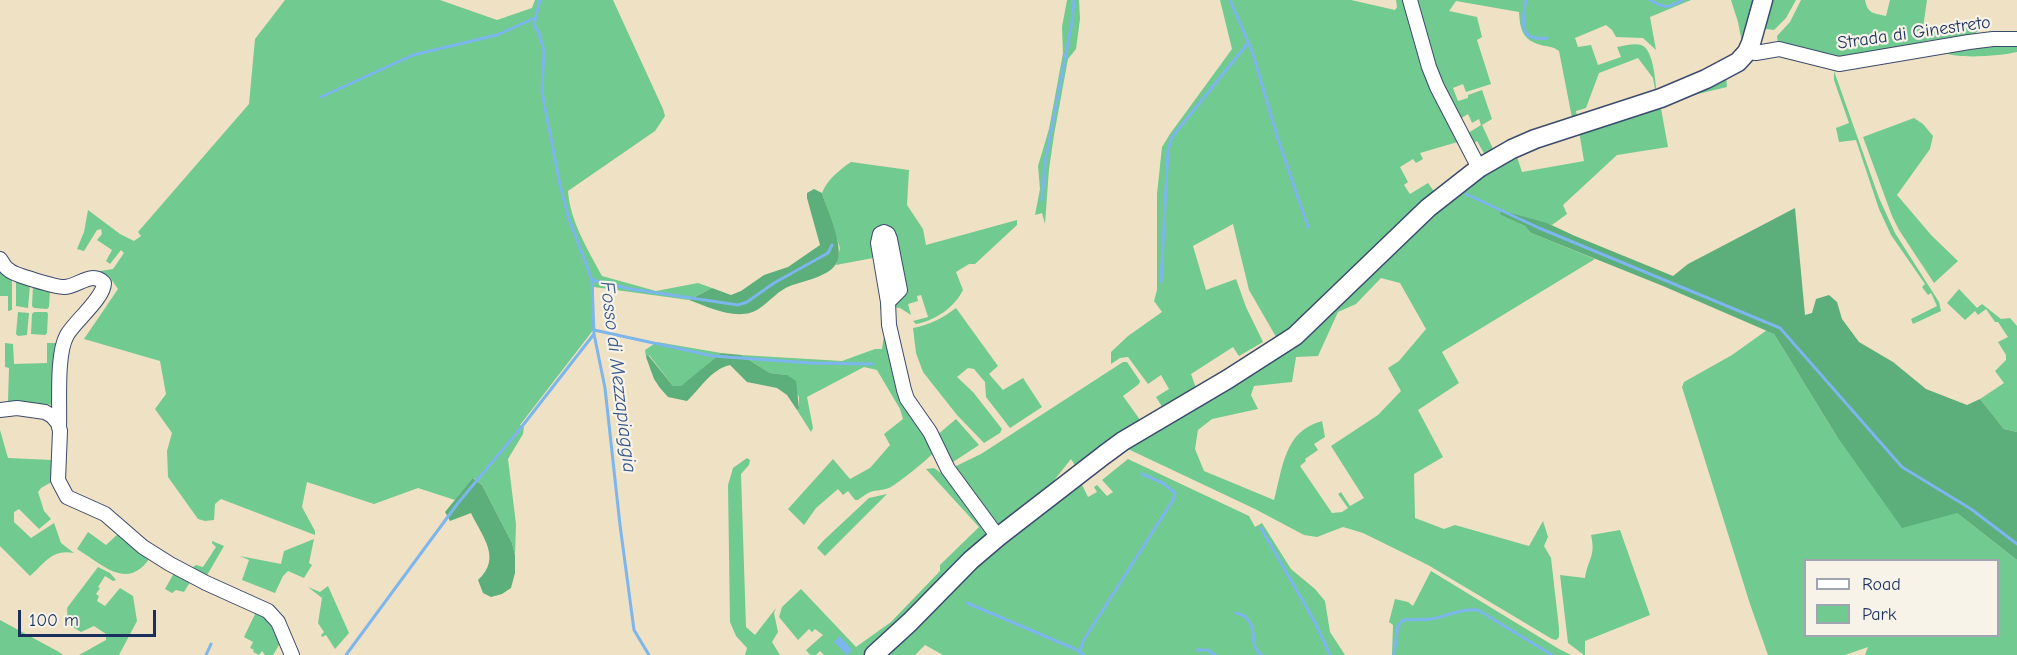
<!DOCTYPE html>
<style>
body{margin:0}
#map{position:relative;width:2017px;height:655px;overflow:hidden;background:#efe1c4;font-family:"Comic Neue",sans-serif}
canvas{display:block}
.legend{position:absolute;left:1804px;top:559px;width:195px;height:78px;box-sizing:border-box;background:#f7f3e8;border:2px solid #9fa5b1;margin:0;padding:8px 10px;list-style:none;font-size:18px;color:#1b2f5e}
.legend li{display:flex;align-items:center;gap:12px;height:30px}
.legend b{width:30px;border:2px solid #9fa5b1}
.scale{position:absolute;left:18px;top:610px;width:138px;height:27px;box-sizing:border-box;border:3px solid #1b2f5e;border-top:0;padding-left:8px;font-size:18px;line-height:21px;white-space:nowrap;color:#1b2f5e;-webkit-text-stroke:4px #f7f3e8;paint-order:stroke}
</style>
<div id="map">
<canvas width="2017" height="655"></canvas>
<ul class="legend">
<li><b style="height:8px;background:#fff"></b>Road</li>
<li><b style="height:16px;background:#71ca90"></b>Park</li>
</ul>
<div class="scale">100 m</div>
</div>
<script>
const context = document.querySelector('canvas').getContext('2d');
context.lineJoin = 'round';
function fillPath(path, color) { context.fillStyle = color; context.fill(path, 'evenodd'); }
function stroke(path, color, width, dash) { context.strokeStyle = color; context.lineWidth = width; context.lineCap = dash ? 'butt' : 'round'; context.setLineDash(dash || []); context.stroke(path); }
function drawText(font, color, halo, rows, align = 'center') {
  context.font = font + ' "Comic Neue",sans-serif'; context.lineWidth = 4.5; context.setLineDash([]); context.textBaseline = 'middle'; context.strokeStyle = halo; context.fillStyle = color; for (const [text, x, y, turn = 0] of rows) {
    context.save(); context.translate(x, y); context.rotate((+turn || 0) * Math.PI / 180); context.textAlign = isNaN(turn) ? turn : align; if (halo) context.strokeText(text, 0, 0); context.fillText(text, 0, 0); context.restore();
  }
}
const green = new Path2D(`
 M285 0H440L497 20 532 8 535 0H613L663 109 665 116 655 131 568 191C570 221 588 250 602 276L656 291 698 283 712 288 689 300 594 287V329L520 425 524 427 523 434 508 459 516 524 515 555 512 543 482 485 474 478 455 500 418 488 374 504 307 482 302 507 315 531V535L221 499 215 504 214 520 205 521 198 519 168 477 167 451 172 433 155 409 166 394 160 361 84 339 118 289 109 276 106 280 88 273 113 269 124 253 121 250 110 264 106 261 112 250 97 240 102 234 101 229 97 230 84 251 77 249 84 232 88 210 120 234 134 241 141 236 138 232 249 104 255 39Z
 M1067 0H1079L1080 19 1076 49 1068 59 1054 135 1049 169 1045 224 1042 213 1035 215 1040 189 1038 166 1049 129 1063 53 1062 27Z
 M1220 0H1351L1395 10 1397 7 1396 0H1406L1461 141 1420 153 1423 159 1416 163 1413 159 1400 167 1408 182 1404 185 1410 194 1428 183 1436 194 1279 342 1249 290 1233 224 1193 246 1206 290 1236 279 1246 307 1263 342 1239 356 1233 347 1191 374 1198 394 1164 410 1156 397 1169 389 1161 375 1148 384 1128 357 1120 358 1111 364V352L1128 336 1162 312 1154 301 1157 290V194L1162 147 1170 134 1232 49Z
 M1413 0H1691L1650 17 1656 50 1643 38 1616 37 1612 30 1606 25 1575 38 1578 47 1591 45 1598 65 1621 57 1617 47C1624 46 1634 43 1641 45 1654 49 1655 82 1657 94L1656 95 1653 78 1638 58 1599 73 1586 108 1576 111 1578 121 1573 123 1559 51C1553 46 1548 47 1541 45 1522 40 1520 29 1519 12L1456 1 1449 11 1477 17 1482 37 1477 40 1491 84 1466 92 1463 84 1453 88 1458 101 1468 98V95L1482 90 1492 119 1482 125 1495 153 1485 155 1477 141 1470 145 1465 135 1481 125 1479 119 1472 123 1468 114 1457 121 1439 86Z
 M1731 0H1759L1743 48 1738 22Z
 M1769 0H1796L1786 18 1774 30 1766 29 1762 27Z
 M1801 0H1865C1868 14 1873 13 1886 16L1890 0H1927L1923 28 1942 30 1953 25 1976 28 1978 31 1974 34 1926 41 1844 60 1778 44 1777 36 1790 22Z
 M2017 43V52C1999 56 1956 60 1940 51Z
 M1834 71 1879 198 1895 233 1939 302 1941 311 1913 324 1911 319 1937 306 1931 293 1928 295 1922 287 1925 284 1891 235 1879 209 1856 140 1839 142 1836 128 1849 123 1834 80Z
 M1726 74 1727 87 1660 103 1668 147 1617 155 1563 205 1567 214 1552 225 1504 211 1502 215 1525 226 1531 233 1595 259 1442 352 1459 383 1418 410 1443 457 1414 474 1415 518 1444 529 1455 525 1529 546 1543 521 1548 537 1544 546 1551 558 1559 628V637L1556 640 1552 639 1428 565 1363 533 1343 527 1317 537 1304 535 1255 509 1128 449 1246 375 1434 210 1516 154 1522 172 1584 161 1579 131ZM1381 278 1400 283 1426 329 1399 361 1388 368 1401 391 1378 415 1331 446 1364 498 1350 506 1341 492 1338 494 1348 508 1342 512 1332 513 1300 466 1306 461 1305 459 1318 450 1314 444 1325 437 1322 421C1284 431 1283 467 1274 500L1204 471 1195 449 1198 430 1212 419 1258 409 1251 395 1254 386 1292 382 1296 357 1318 356 1338 312 1356 304Z
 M1914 118 1923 124 1933 136 1930 149 1897 195 1932 236 1958 261 1934 283 1899 230 1892 216 1863 137Z
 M851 162 909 170 907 205 923 229 926 245 1017 220V225L975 264H969L956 272 963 290C954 308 936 320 916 324L913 321 928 317 921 295 917 296 918 301 908 304 911 315 900 308 892 307 894 300 893 238 884 308 880 309 881 299 873 258 836 265 840 248 822 193C827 180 839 170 851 162Z
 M0 264 12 276V310L8 311V296H0Z
 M16 281 30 285 28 308 16 306Z
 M33 285 50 290 49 307 47 309 34 308 32 306Z
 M1959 289 1977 308 1982 304 2001 319 2010 318 2017 326V432L2004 429 1980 399 2004 383 1995 371 2006 360V355L1998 342 2008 337 1998 322H1995L1986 309 1978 315 1975 311 1965 320 1947 303Z
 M956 308 998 366 989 374 1003 390 1023 378 1042 407 1010 428 986 397 985 382 974 369 968 368 957 377 973 392 1002 429 1000 433 984 443 957 415 923 372 916 353 913 328C929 325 943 318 956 308Z
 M18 312 29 313 27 335 18 336 16 334Z
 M34 312H47L48 314 47 333 45 335 31 334 32 314Z
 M884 314 901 391 935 451C932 456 895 486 889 488 873 493 875 487 858 500H855L848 491 843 495 838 489 816 508 804 525 788 509 833 459 850 479 870 468 890 445 884 434 903 419 900 409 877 370 864 367 807 397 813 428 811 432 797 410 799 407V397L787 375 770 373 741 355 842 361 875 349H882L884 336Z
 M1767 330 1774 334 1836 435 1957 513 2017 560V655H1865L1868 647 1845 655H1768L1750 604 1682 387 1684 382 1732 355ZM1806 560H1998V636H1806Z
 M657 342 721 353 682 386H673L649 355 646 357 645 350Z
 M5 343 13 344 14 364 47 363V343H58L57 405 8 402 9 368 5 367Z
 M1123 362H1127L1140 381 1139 384 1123 396 1143 424 1076 467 1071 459 1052 483 1046 493 998 529 952 468 981 454Z
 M15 412 46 417C63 433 52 461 53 481L41 488 38 492 44 511 51 519 39 529 19 509 14 512V522L31 538 54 523 61 543 74 553C52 549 46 562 30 576L0 546V430L8 458 52 460C54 447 56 429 45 419L15 414Z
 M956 419 979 445 950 464 936 436Z
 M747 458 750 460 749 465 741 474 746 627 755 635 776 608 774 613 778 632 772 642 780 655H745L747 648 736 636 730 622 728 485 733 468Z
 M1128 459 1249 516 1255 527 1262 523 1291 569 1315 589 1325 601 1330 632 1345 655H943L925 645 915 655H880L944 591 1080 481 1088 497 1097 492 1094 487 1097 485 1107 496 1113 492 1102 480Z
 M934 468 951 480 991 532 866 655H824L820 651 816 655H810L806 650 823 635 815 629 812 632 809 629 798 640 779 617 782 607 801 589 856 647 891 622 940 571V565L979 527 926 469Z
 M887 494 825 556 817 548 823 541 869 498Z
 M1620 530 1650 615 1585 641V655H1584L1568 643 1560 575 1585 578C1588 558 1596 557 1591 535Z
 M88 532 106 545 119 533 149 559C127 591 102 564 77 549Z
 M314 539 309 563 312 565 304 578 288 571 283 576 275 593 242 580 249 560 240 556 281 564 284 551Z
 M212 541 224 546 206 577 196 571 193 567 196 565 203 567 216 547 212 543Z
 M98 567 110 573 116 580 113 581 105 576 98 587 100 588 96 594 99 596 97 601 105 606 120 588 133 596 137 621 119 655H79L106 640V634L94 626 81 632 68 624 67 608Z
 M1431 571 1559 649 1571 655H1392L1393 625 1389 622 1395 599 1408 602 1413 606Z
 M174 573 192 579 184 592 176 590 172 593 165 589Z
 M328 586 349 633 335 649 326 635 322 637 321 635 324 632 318 623 322 598 308 587 320 592Z
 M257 610 269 617 282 640 273 655H265L262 651 259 655 253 652 254 650 250 648 253 642 244 637Z
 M0 620 59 652 63 655H0Z`);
const forest = new Path2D(`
 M814 189 822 193C827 210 846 249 836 264 828 277 803 281 790 286 779 290 770 301 760 308 740 323 709 307 689 300L712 288 731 295 741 291 764 275 788 267 820 245 807 198V193Z
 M1795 208 1805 315 1812 313 1816 299 1829 295 1837 302 1842 319 1859 342 1893 362 1926 389 1967 405 1980 399 2004 429 2017 432V560L1957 513 1902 528 1836 435 1774 334 1663 286 1531 233 1525 226 1501 215 1500 212 1504 211 1547 223 1575 236 1673 276 1688 264Z
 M721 353 741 355 770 373 787 375 796 381 799 408 797 410 787 395 777 388 747 382 730 365C711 369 700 389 687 401L668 397 660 388 654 379 646 357 648 355 673 386H681Z
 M473 478 482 485 512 543 515 555V573L511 588 502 594 491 597 483 593 478 580C502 558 483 538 471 513L450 521 445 512Z`);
const water = new Path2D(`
 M840 636 852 650 847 655 834 642Z`);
const stream = new Path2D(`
 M540 0 534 25 539 33 544 51 542 92 560 185 568 216 592 280 594 334 605 388 620 525 634 630 649 655
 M1230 0 1252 51 1278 139 1308 227
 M1526 0C1522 22 1518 42 1547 38
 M1650 0C1666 9 1667 8 1683 0
 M321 97 413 55 497 35 535 18
 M1466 194 1539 228 1780 328 1902 467 1971 509 2017 544
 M1042 200 1045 163 1072 22 1074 0
 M592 280 631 289 738 305 747 302 774 283 828 253 832 245
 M1161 282 1168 150 1172 137 1248 43
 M594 330 713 356 811 363 873 364
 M1261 528 1316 624 1330 655
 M967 603 1075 649 1084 655
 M1236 613 1245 616C1247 619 1250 622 1251 625 1256 637 1250 648 1262 655
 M1197 650H1208L1215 655
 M1080 652 1083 641 1173 500 1175 493 1163 483 1142 474
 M1394 654 1398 626 1403 620C1412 619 1422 620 1431 619 1448 616 1461 608 1478 610L1552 655
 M206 655 211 644
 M346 655 458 503 520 429 594 334`);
const minor = new Path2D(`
 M1410 0 1429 67 1437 87 1479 168
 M1747 52 1756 53 1779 49 1839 64 1969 42 1993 39H2017
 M0 259C3 263 5 268 9 270 14 275 56 287 64 287 78 287 91 270 104 283 104 298 75 321 67 335 56 354 60 404 59 427
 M888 302 900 290 890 239 888 234 884 232 880 234 878 243 888 302 889 325 904 390 907 399 930 432 948 469 998 537
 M0 410 17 408 45 412 52 416 58 423 60 431 58 480 67 497 105 514 143 547 170 564 206 583 268 611 278 622 292 655`);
const major = new Path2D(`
 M874 655 910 622 971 560 998 537 1104 455 1123 441 1228 379 1295 336 1428 208 1479 168 1512 149 1535 139 1661 98 1706 79 1738 62 1747 52 1751 43 1763 0`);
const streetNames = [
 ["Strada di Ginestreto",1914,33,-8]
];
const waterNames = [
 ["Fosso di Mezzapiaggia",618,377,83]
];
fillPath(green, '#71ca90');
fillPath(forest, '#5cae7a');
fillPath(water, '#7db5ed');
stroke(stream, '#7db5ed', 3);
stroke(minor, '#3b4a6d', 16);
stroke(major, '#3b4a6d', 21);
stroke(minor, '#fff', 14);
stroke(major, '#fff', 18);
drawText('18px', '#1b2f5e', '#f7f3e8', streetNames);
drawText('italic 20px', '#385789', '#f7f3e8', waterNames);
</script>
